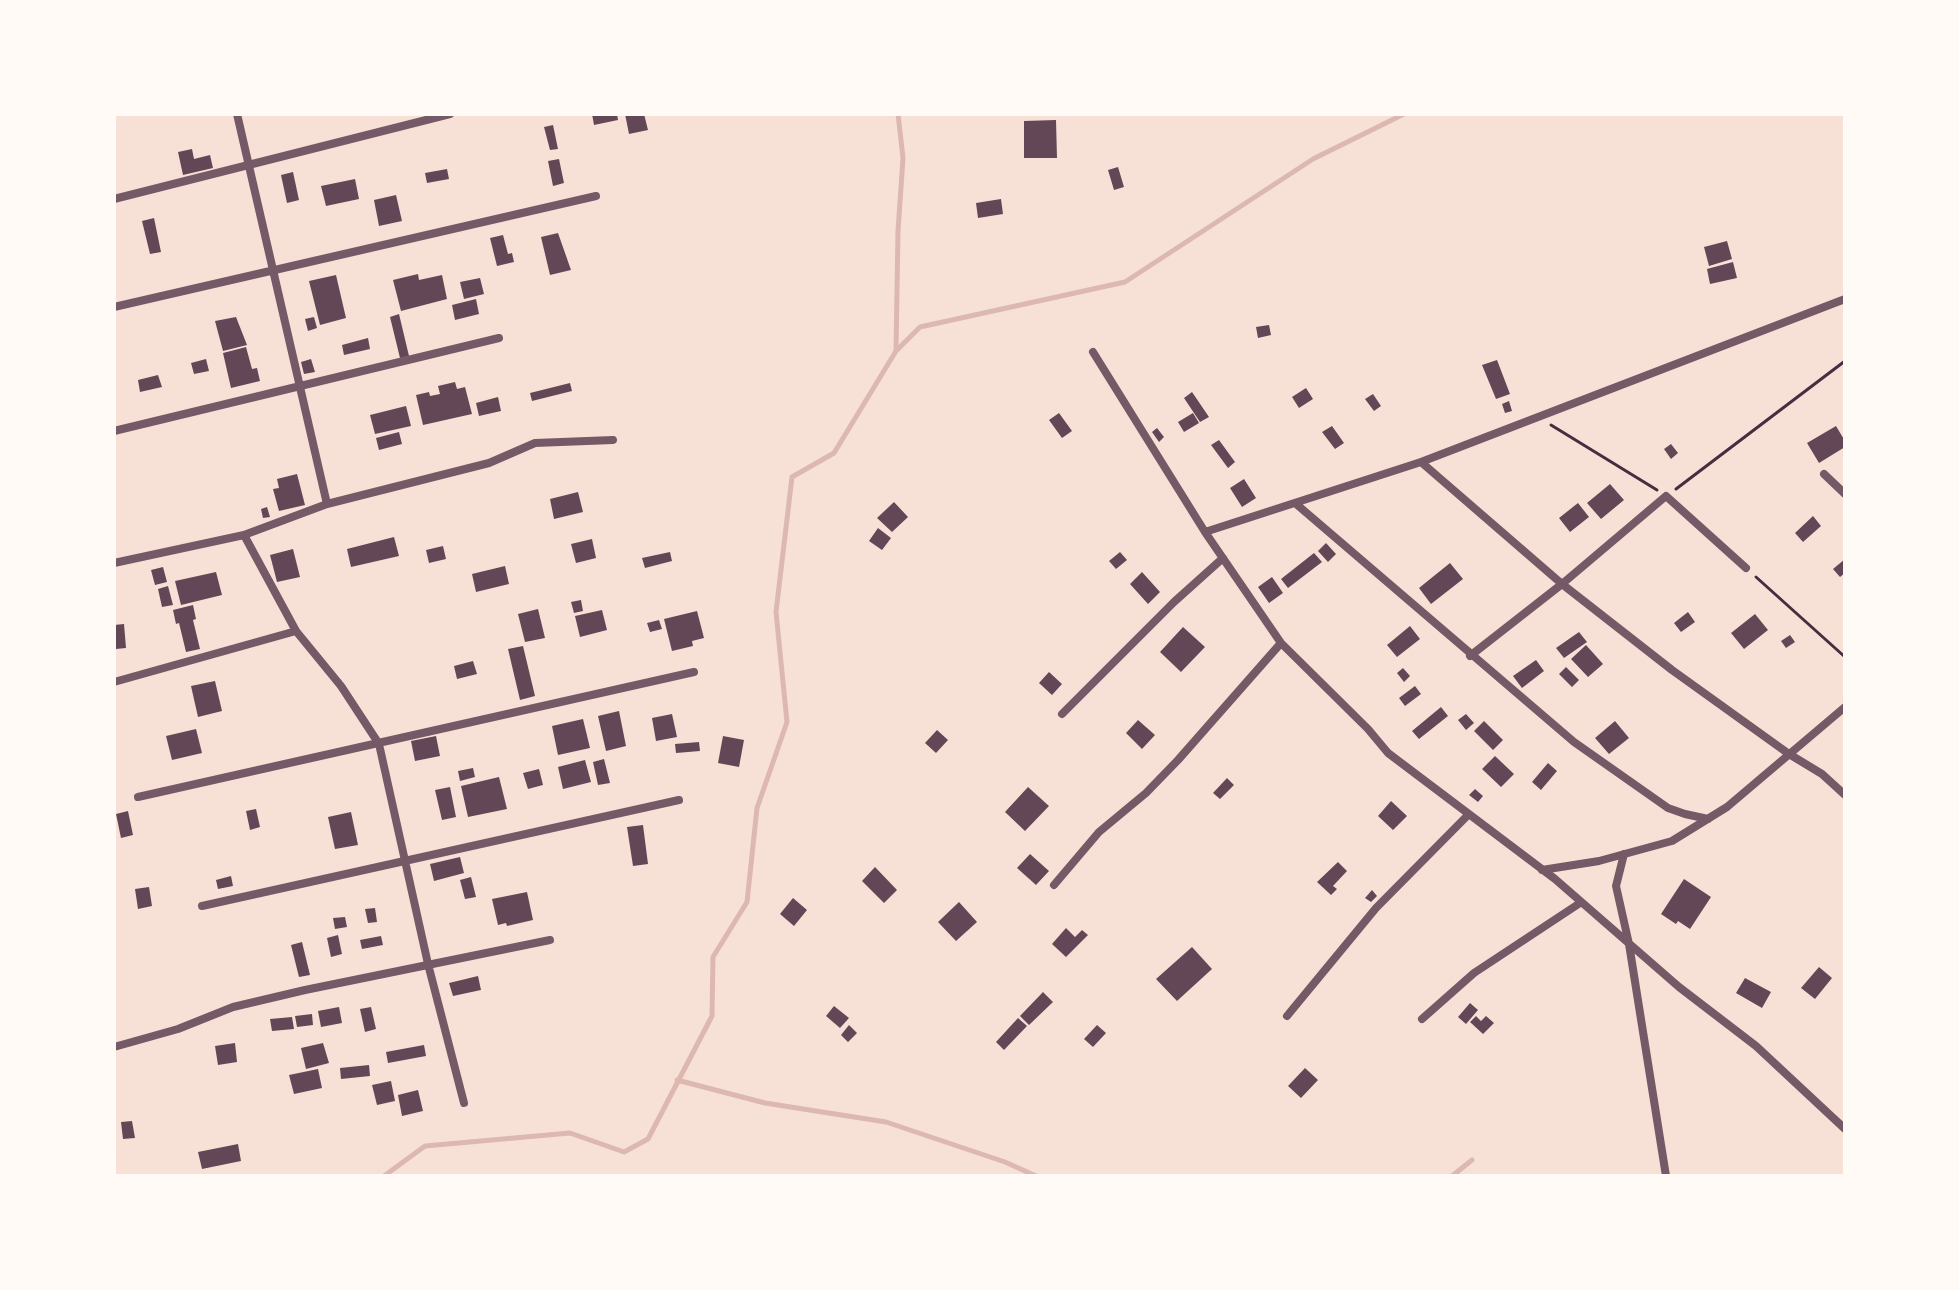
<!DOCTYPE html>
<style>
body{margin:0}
#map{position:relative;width:1959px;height:1290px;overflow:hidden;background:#f7e1d7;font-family:Inter,sans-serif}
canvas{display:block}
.frame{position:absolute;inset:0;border:116px solid #fffaf5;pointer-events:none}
</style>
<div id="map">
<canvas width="1959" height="1290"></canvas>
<div class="frame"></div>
</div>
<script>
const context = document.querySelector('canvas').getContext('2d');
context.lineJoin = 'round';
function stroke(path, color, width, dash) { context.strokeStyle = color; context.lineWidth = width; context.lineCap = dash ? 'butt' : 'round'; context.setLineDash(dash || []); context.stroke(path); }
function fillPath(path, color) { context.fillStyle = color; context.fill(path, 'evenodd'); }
const stream = new Path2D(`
 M896 351 898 231 903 158 898 114
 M677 1080 765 1103 886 1122 1005 1162 1036 1176
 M384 1176 425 1146 570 1133 624 1152 648 1139 712 1016 713 957 747 902 757 808 787 722 776 612 792 477 834 453 896 351 920 327 1125 282 1313 159 1404 114
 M1452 1176 1472 1160`);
const building = new Path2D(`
 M592 114H617L618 120 594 125Z
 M625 114H644L648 130 629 134Z
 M1056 120 1057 158H1024V121Z
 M553 125 558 149 550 150 544 127Z
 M192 149 194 159 210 155 213 168 183 175 178 152Z
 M559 159 564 183 553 186 548 161Z
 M1118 167 1124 187 1114 190 1108 170Z
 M447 169 449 179 427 183 425 173Z
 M293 172 299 200 287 203 281 175Z
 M355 179 359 199 326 206 321 186Z
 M396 195 402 221 379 226 374 200Z
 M1001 199 1003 214 978 218 976 203Z
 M154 218 161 252 150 254 142 221Z
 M558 233 571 270 550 275 541 237Z
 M503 235 508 254 512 253 514 262 497 266 490 238Z
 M1727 241 1732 259 1709 266 1704 247Z
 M1733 262 1737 278 1710 284 1707 269Z
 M418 274 419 280 442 275 447 299 401 311 393 280Z
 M336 275 346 318 320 325 309 281Z
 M480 278 484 294 464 299 460 282Z
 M476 299 479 314 455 320 452 305Z
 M399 314 409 356 400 358 390 317Z
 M236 317 247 345 223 351 215 321Z
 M314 317 317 328 308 331 305 319Z
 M1269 325 1271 335 1258 338 1256 327Z
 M368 338 370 349 344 355 342 345Z
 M246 347 252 369 257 368 260 381 231 388 223 353Z
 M206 359 209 371 194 374 191 363Z
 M311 359 315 372 304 374 301 362Z
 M1497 360 1510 394 1496 399 1482 365Z
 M158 375 162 387 140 392 138 380Z
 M455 382 457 389 465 387 472 414 423 425 416 395 429 392 430 396 440 394 438 386Z
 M570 383 572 391 532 401 530 393Z
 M1306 388 1313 399 1299 408 1292 397Z
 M1192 392 1209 417 1200 422 1184 398Z
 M1373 394 1381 406 1374 411 1365 399Z
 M498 397 501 411 479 416 476 403Z
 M1509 401 1512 411 1505 413 1502 404Z
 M406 406 411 426 375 434 370 415Z
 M1059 413 1072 431 1062 438 1049 420Z
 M1193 413 1199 423 1184 432 1178 422Z
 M1332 426 1344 443 1335 449 1322 432Z
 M1836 426 1845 441V447L1819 463 1807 443Z
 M1157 428 1164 437 1159 442 1152 432Z
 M399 432 402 444 379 450 376 438Z
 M1219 440 1235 462 1228 468 1211 445Z
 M1671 444 1678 453 1671 459 1664 449Z
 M297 474 305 505 279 511 273 489 279 488 277 479Z
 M1244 479 1256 498 1242 507 1230 488Z
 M1610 484 1624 500 1601 519 1587 503Z
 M578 492 583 512 554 519 550 499Z
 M894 502 908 517 892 532 877 518Z
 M1578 503 1589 517 1570 532 1559 518Z
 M267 507 270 517 263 518 261 509Z
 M1813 516 1821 526 1803 542 1795 533Z
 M878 528 891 538 882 550 869 541Z
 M394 537 399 556 351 567 347 549Z
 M592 539 596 558 576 563 571 544Z
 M1326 543 1336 554 1328 562 1318 551Z
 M443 546 446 559 429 563 426 550Z
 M293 549 300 577 277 582 270 555Z
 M670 552 672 561 645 568 642 558Z
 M1120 552 1127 560 1116 569 1109 561Z
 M1314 553 1322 562 1288 588 1281 579Z
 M1845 559V573L1840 577 1833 569Z
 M1450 563 1463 579 1431 604 1419 588Z
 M505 566 509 584 476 592 472 574Z
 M163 567 167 582 155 585 151 570Z
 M216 572 222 595 181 605 175 581Z
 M1142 572 1160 592 1148 604 1130 584Z
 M1272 577 1283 593 1269 603 1258 587Z
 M168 586 173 605 162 607 158 589Z
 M581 600 583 611 574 613 571 602Z
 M193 605 196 619 193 620 200 649 186 652 179 623 176 624 173 610Z
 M538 609 545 638 525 642 518 614Z
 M602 610 607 630 580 637 575 616Z
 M697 611 704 638 692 641 693 646 672 651 664 619Z
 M1688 612 1695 622 1681 632 1674 623Z
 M1755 614 1768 630 1744 649 1731 633Z
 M659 620 662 629 650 632 647 623Z
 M124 624 126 648 116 649 114 625Z
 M1410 626 1420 639 1397 657 1387 645Z
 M1183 627 1205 647 1181 672 1160 652Z
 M1579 632 1587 642 1564 658 1556 648Z
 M1790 635 1795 642 1786 648 1781 641Z
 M1586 645 1603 664 1588 677 1571 659Z
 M523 646 535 696 520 700 508 649Z
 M1536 660 1544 671 1522 688 1513 676Z
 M473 661 477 674 457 679 454 666Z
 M1566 667 1579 680 1572 687 1559 674Z
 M1403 668 1410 676 1404 682 1397 673Z
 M1049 672 1062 684 1052 695 1039 683Z
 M215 681 222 711 198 717 191 686Z
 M1415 686 1421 694 1405 706 1399 698Z
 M1441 707 1448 716 1419 739 1412 731Z
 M619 711 626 746 606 751 598 716Z
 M672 714 677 737 656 741 652 718Z
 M1466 714 1474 723 1466 730 1458 720Z
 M583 719 590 748 558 755 552 726Z
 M1138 720 1155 735 1142 749 1126 733Z
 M1484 721 1503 740 1493 750 1474 731Z
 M1615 721 1629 738 1609 754 1595 738Z
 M196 729 202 753 172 760 166 736Z
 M937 730 948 740 936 753 925 743Z
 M436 736 440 756 415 761 411 741Z
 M723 736 744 740 739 767 718 763Z
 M699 742 700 751 676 753 675 744Z
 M1495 756 1514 774 1501 787 1482 769Z
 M604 759 610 783 598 785 593 762Z
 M585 760 591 782 563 789 558 767Z
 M1548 763 1557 771 1541 790 1532 782Z
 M473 768 475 777 460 781 458 771Z
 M539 769 543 785 528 789 523 773Z
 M499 777 507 809 468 817 461 786Z
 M1227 778 1234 785 1220 799 1213 793Z
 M450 787 456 817 442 820 435 790Z
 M1028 787 1049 806 1025 831 1005 812Z
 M1475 789 1483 796 1478 802 1469 795Z
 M1391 801 1407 816 1393 830 1378 816Z
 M256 809 260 827 250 830 246 811Z
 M128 811 133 835 121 838 116 814Z
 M351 812 358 845 335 849 328 817Z
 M643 825 648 864 633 866 627 827Z
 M1030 854 1049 871 1036 885 1017 868Z
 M460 857 464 873 434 881 430 864Z
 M1338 862 1347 871 1333 886 1337 889 1331 895 1317 882Z
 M875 867 897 890 884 903 862 881Z
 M231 876 233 886 218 889 216 880Z
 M471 877 476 897 465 899 460 880Z
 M1684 879 1711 897 1690 929 1678 921 1676 924 1661 914Z
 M149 887 152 906 138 909 135 889Z
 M1372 890 1377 896 1371 902 1365 898Z
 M527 892 533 920 507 926 506 923 498 925 492 899Z
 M793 898 807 910 794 926 780 914Z
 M959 902 977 922 956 941 938 922Z
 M375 908 377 922 368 923 365 909Z
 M345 917 347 927 335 929 333 918Z
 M1066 928 1075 937 1082 930 1088 935 1066 957 1052 944Z
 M338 935 342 954 331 957 327 938Z
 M381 936 383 945 362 949 360 940Z
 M302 942 310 975 299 977 291 945Z
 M1192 947 1212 969 1177 1001 1156 979Z
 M1819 967 1832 978 1815 999 1801 988Z
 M478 976 481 990 453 996 449 983Z
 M1745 978 1771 992 1762 1008 1736 993Z
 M1043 992 1053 1002 1029 1025 1020 1016Z
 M1470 1003 1478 1010 1466 1024 1458 1017Z
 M834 1006 849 1018 840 1028 826 1016Z
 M339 1007 342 1023 321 1027 318 1011Z
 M371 1007 376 1029 365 1032 360 1009Z
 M312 1014 313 1025 297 1027 295 1016Z
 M1476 1016 1481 1021 1486 1016 1494 1023 1483 1034 1470 1022Z
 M292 1017 294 1029 272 1031 270 1019Z
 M1018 1018 1027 1026 1004 1050 996 1042Z
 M849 1025 857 1033 848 1042 841 1035Z
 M1097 1025 1106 1033 1093 1047 1084 1039Z
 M235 1043 237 1062 218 1065 215 1046Z
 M323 1043 329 1063 306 1069 301 1048Z
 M424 1045 426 1056 388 1063 386 1052Z
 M369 1065 370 1076 341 1079 340 1068Z
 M1305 1068 1318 1080 1301 1098 1288 1086Z
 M318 1069 322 1088 294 1094 289 1075Z
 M391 1081 395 1101 377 1105 372 1085Z
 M418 1090 423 1111 402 1116 398 1095Z
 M132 1121 135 1138 123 1139 121 1122Z
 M238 1144 241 1161 202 1169 198 1152Z`);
const path = new Path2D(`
 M1551 425 1657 490
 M1676 489 1845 361
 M1756 577 1845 657`);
const minor = new Path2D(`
 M237 114 327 504
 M114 199 450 114
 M114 307 596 196
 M1093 352 1205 532 1281 643 1368 729 1388 753 1555 879 1679 987 1756 1046 1845 1129
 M114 431 499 338
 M1421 462 1562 584 1672 670 1789 754 1822 774 1845 795
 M1824 474 1845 494
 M1295 503 1574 742 1668 808 1685 814 1708 819
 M1205 532 1421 462 1845 299
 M244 535 327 504 489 463 535 443 613 440
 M114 563 244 535 296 631 341 686 379 744 428 964 464 1103
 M1470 656 1562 584 1666 496 1746 568
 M114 682 296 631
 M1062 714 1174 602 1223 558
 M138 797 694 672
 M1624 854 1616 886 1629 944 1666 1176
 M1542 870 1599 861 1672 841 1727 807 1845 707
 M1054 885 1099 832 1146 793 1178 760 1281 643
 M202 906 679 800
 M1287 1016 1376 908 1469 814
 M1422 1019 1474 973 1580 903
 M114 1047 178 1029 233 1007 305 990 550 940`);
stroke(stream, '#dcb8b0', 5);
fillPath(building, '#644757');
stroke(path, '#4a2c40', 3);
stroke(minor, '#755966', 8);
</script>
